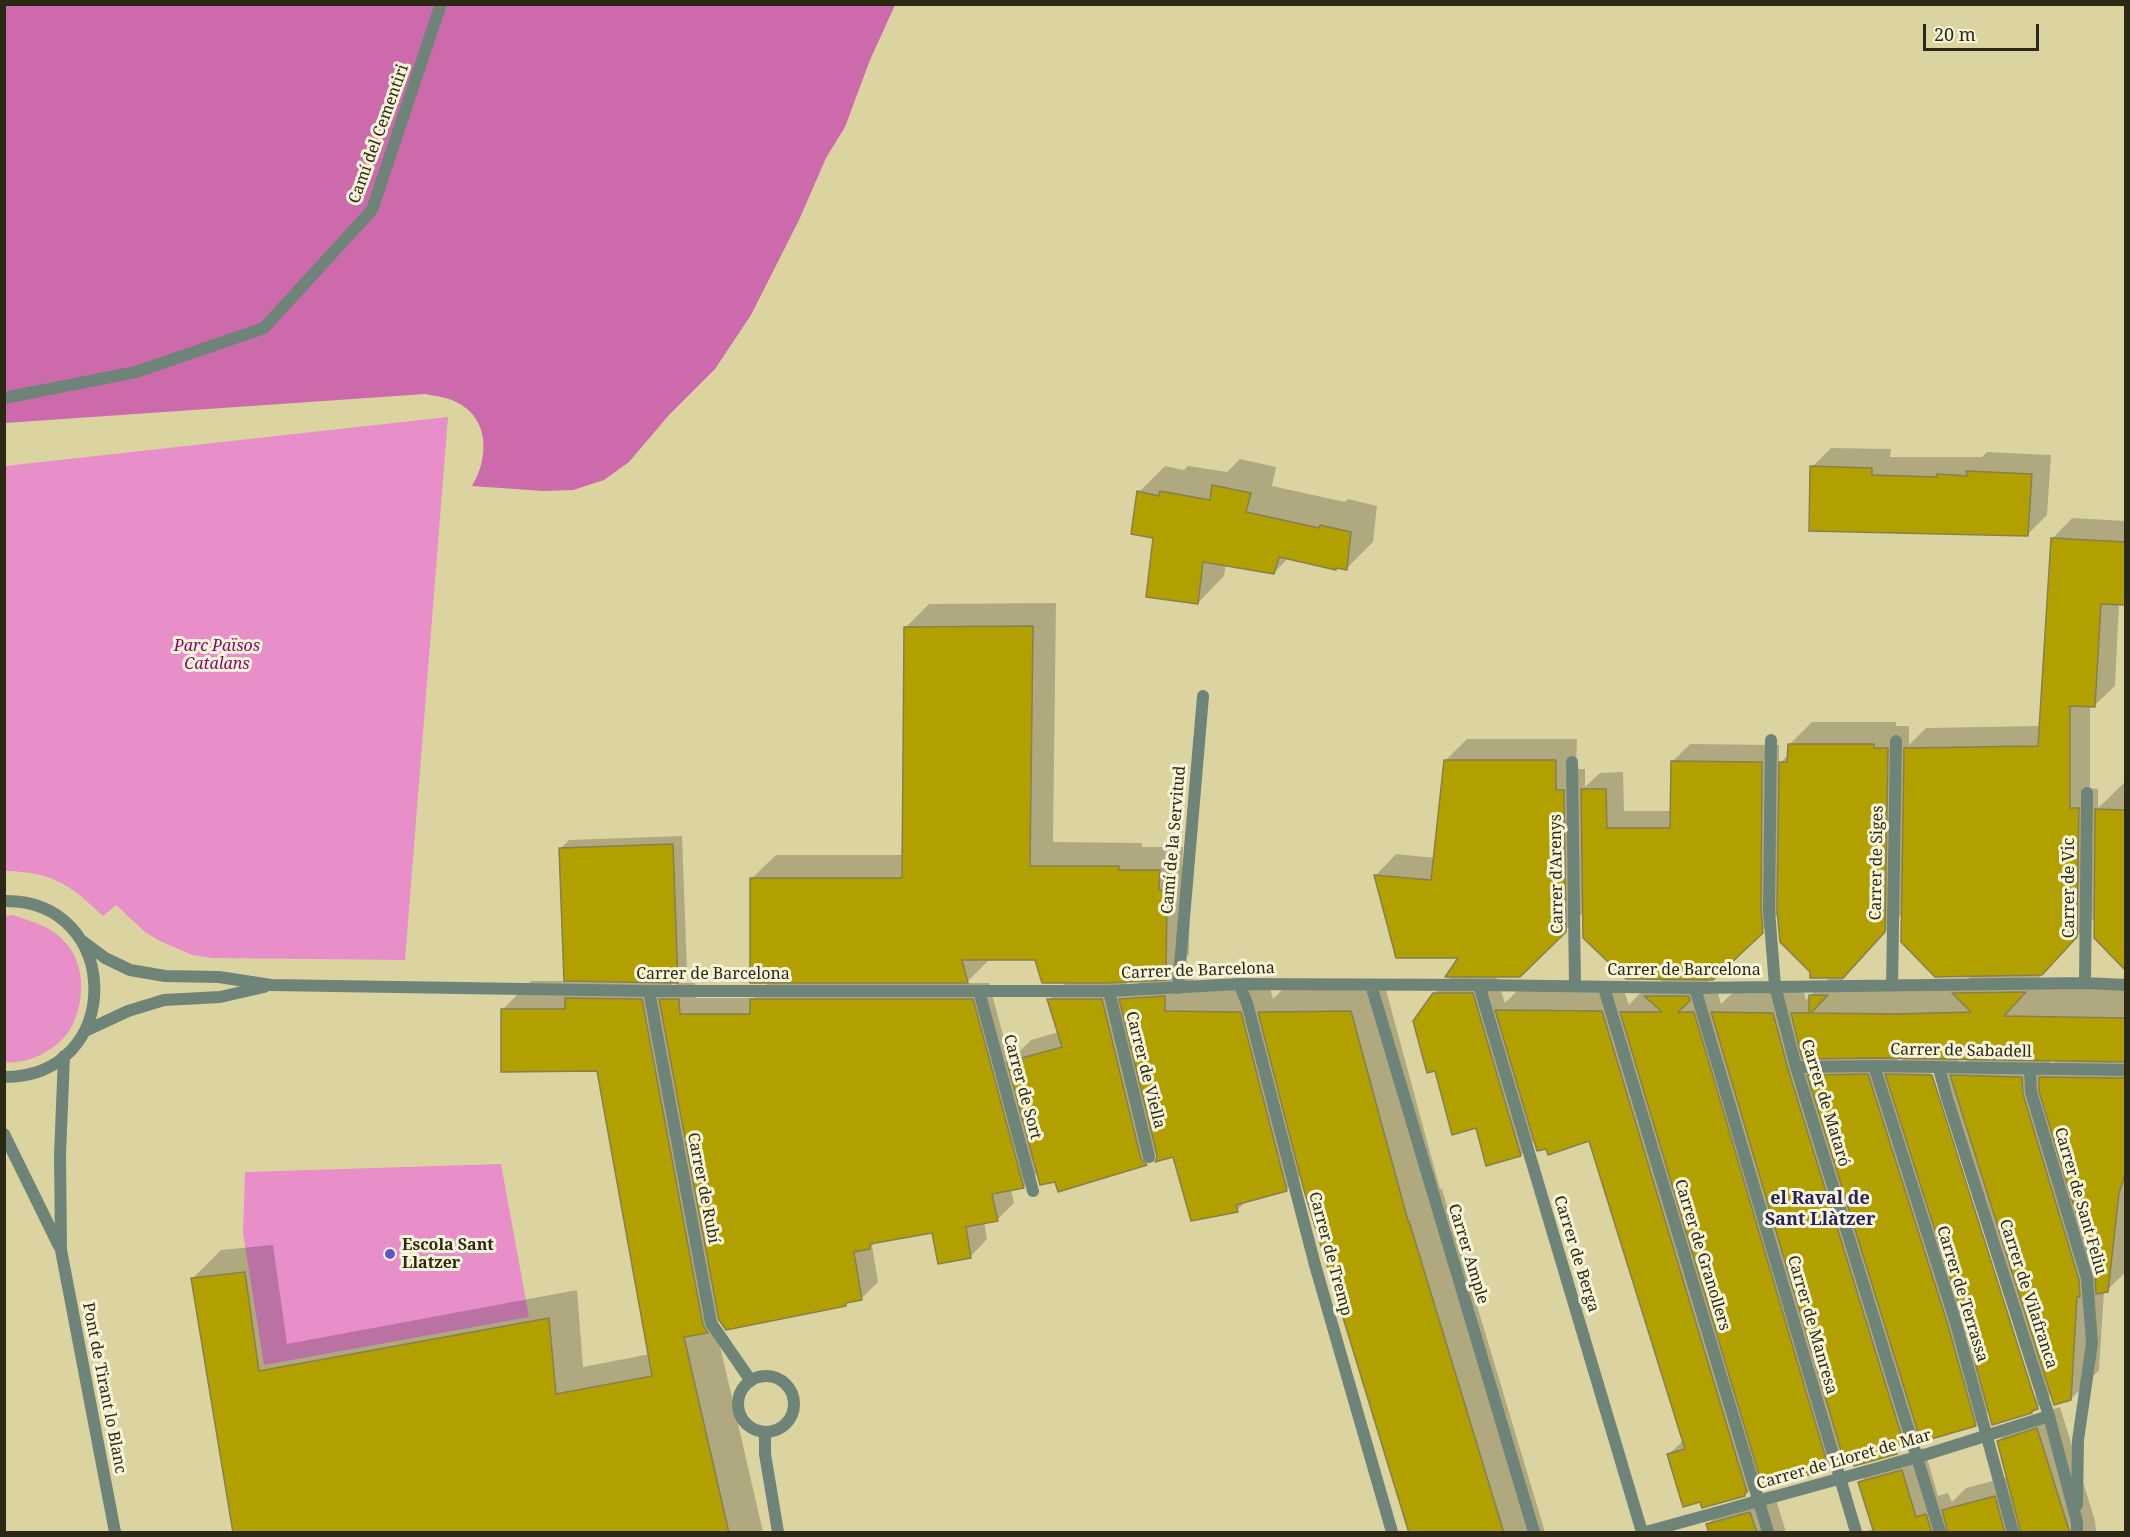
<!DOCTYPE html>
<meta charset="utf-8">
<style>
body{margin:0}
#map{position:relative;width:2130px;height:1537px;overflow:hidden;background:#dcd4a0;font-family:"Noto Serif",serif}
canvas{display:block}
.frame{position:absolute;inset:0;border:6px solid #2b2813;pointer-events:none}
.scale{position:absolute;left:1923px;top:24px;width:116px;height:27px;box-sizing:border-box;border:3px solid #2b2813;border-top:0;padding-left:8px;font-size:18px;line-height:21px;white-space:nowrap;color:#2b2813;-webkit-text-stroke:4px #f8f4da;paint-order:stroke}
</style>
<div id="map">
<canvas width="2130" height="1537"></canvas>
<div class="frame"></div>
<div class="scale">20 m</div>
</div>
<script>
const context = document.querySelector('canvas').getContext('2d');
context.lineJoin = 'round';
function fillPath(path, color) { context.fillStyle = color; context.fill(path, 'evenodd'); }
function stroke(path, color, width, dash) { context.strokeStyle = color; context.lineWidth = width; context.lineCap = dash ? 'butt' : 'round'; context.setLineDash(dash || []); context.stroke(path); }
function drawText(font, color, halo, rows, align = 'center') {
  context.font = font + ' "Noto Serif",serif'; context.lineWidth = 6; context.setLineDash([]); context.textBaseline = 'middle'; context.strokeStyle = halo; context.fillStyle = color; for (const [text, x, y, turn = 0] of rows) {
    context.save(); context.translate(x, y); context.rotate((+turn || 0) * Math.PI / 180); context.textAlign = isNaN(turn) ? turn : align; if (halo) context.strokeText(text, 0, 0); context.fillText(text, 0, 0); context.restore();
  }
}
const green = new Path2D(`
 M448 417 405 960 212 958 192 955 160 941 145 932 116 905 103 916C69 884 53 872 5 871V466Z
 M13 915C33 922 51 926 65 942 85 963 85 999 73 1024 64 1043 42 1057 23 1061 16 1062 11 1063 4 1062V916Z
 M501 1164 529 1317 264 1365 243 1233 245 1172Z`);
const forest = new Path2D(`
 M5 5H895L870 60 845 127 826 158 799 220 751 315 715 369 669 415 629 462 604 480 573 490 543 491 472 486C489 458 490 418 456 402 447 397 435 396 425 394L5 423Z`);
const shadow = new Path2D(`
 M1831 448 1891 449 1890 457H1982L1987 452 2051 455 2047 515 2028 534 1812 467Z
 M1240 459 1276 467 1272 486 1345 502 1348 499 1377 506 1373 542 1346 569 1288 558 1274 573 1226 564 1224 576 1198 603 1155 536 1139 492 1165 466 1184 470 1188 466 1227 472Z
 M2072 518 2126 521V604L2119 603 2115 686 2094 706H2090V788L2098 789V808L2126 781V969L2095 917 2031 986 2126 988V1272L2107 1290 2104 1291 2099 1370 2071 1399 2052 1393 2037 1408 1990 1410 1975 1425 1919 1431 1896 1453H1843L1828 1468 1762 1478 1745 1495 1669 1454 1684 1440 1590 1139 1547 1147 1535 1140 1521 1155 1477 1126 1436 1069 1434 994 1453 975 1461 956 1375 876 1396 854 1435 858 1446 760 1467 739H1577L1576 769H1585V787L1600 773 1623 772 1624 811H1672V762L1690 744 1779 745V764L1789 754V745L1812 722H1896V726H1909V745L1926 728 2041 726 2052 539ZM1584 912 1664 978 1654 988H1645L1629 1005 1624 990 1519 989 1505 1003 1496 976H1519ZM1903 912 1972 975 1963 983 1839 984ZM1779 914 1830 977 1806 1000 1802 985H1741L1721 1004 1717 989H1700ZM1897 1057H1905L1899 1063ZM1958 1058H1969L1961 1067ZM2051 1060H2057L2051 1067ZM1929 1068H1932L2036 1397H2033Z
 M1056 603 1053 842 1142 843V847H1183L1182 867H1190L1189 954 1174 970 1193 969V983L1269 984 1273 999 1292 980 1383 979 1440 1189H1442L1545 1532H1411L1303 1173 1286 1190 1247 1200 1237 1210 1175 1155 1158 1152 1146 1164 1059 1190 1057 1180 1038 1172 1023 1187 1011 1189 1014 1203 997 1220 984 1222 987 1239 971 1256 933 1231 876 1241 872 1246 878 1282 861 1299 850 1300 846 1305 720 1319 715 1324 763 1532H235L193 1278 221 1250 273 1245 287 1344 577 1290 583 1367 650 1354 598 1070 503 1009 531 981H566L560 849 569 840 682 836 687 972 678 981H672L673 987 677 983H695L696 998H754L770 981 752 878 776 855H903L905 628 929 604ZM990 959H1036L1067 981 1049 1000 1059 1032 1031 1040 1010 1061 989 983H966ZM1126 980H1141L1129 992Z
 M2060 1407 2095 1521 2096 1532H1862L1874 1529 1860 1482 1883 1460 1924 1448 1938 1496 1948 1493 1952 1502 1966 1488 2008 1477 1998 1441 2021 1419Z
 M1773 1490 1786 1532H1711L1708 1524 1731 1502Z`);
const building = new Path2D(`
 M1810 466 1872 468V475L1937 477V474L1967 476 1966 471 2032 474 2028 536 1809 531Z
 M1212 485 1251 493 1246 512 1319 528 1320 525 1351 532 1347 570 1336 568V570L1279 557 1274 574 1203 562 1198 604 1146 597 1153 538 1131 534 1137 491 1159 496 1160 491 1210 500Z
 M2051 538 2126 542V605L2101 604 2095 707 2070 706V808H2079L2077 937 2042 975 1935 977 1901 942 1904 748 2038 746Z
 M1033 626 1030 866H1119V870H1160L1159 890H1167L1166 980 1109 983H1042L1035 960H962L968 983H750V878H902L904 627Z
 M1788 744H1874V748H1888L1885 932 1843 978H1810V972L1780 942 1777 910 1779 762H1787Z
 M1444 760H1556V790H1564L1566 932 1520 977H1445L1458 958H1396L1374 875 1431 880Z
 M1671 761 1762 762 1761 910 1763 933 1713 980 1626 979 1583 938 1581 789H1606L1607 828H1670Z
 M2095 809 2126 810V971L2094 938Z
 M673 844 678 983 564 981 559 848Z
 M2026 992 2004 1016 2126 1018V1062L1874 1058 1802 1059 1791 1013H1809V995H1828L1811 1013 1897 1014 1971 1012 1952 993Z
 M1433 993H1473L1521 1156 1486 1166 1476 1128 1452 1135 1435 1071 1427 1073 1413 1021Z
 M1165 996V1011L1241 1012 1287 1191 1236 1205 1238 1212 1191 1221 1173 1157 1155 1162 1157 1155 1119 999Z
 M1644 996H1689L1690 1001 1678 1012H1694L1829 1469 1763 1488 1620 1012H1662Z
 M565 998 642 999 703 1325 708 1333 684 1337 729 1533H233L191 1278 245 1272 259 1371 549 1318 556 1394 652 1376 597 1071 501 1072V1009H565Z
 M659 999H679L680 1014H750V999H973L1024 1188 992 1194 998 1221 966 1227 971 1258 938 1264 932 1233 870 1244V1249L854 1252 862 1300 846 1303V1306L726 1330 719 1320Z
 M1047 999H1102L1141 1159 1147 1165 1058 1192 1055 1182 1040 1185 1007 1062 1062 1047Z
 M1495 1010 1602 1011 1747 1492 1745 1493V1496L1702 1508 1700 1502 1683 1507 1667 1454 1685 1449 1589 1141 1548 1155 1546 1149 1537 1151Z
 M1351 1011 1408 1221H1409L1504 1533H1409L1303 1187 1258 1012Z
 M1711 1012 1773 1013 1788 1069 1905 1447 1895 1450 1897 1454 1854 1466 1852 1462 1845 1464Z
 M1868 1074 1947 1322 1976 1426 1921 1442 1807 1075Z
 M1885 1074 1932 1075 2038 1409 2032 1411V1413L1992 1425 1963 1318Z
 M1950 1075 2022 1077 2023 1094 2079 1280 2080 1297H2077L2071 1400 2054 1405Z
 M2039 1077 2126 1078V1172L2119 1193 2108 1292 2096 1294 2095 1276 2039 1091Z
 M2037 1428 2069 1530V1533H2021L1997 1441Z
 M1902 1470 1916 1517 1926 1514 1932 1533H1874L1858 1482Z
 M1995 1496 2005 1533H1948L1942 1510Z
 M1750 1512 1757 1533H1709L1706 1524Z`);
const street = new Path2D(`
 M4 398 136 372 264 328 372 210 441 4
 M1771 740 1769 910 1775 986 1796 1067 1940 1532
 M1572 762 1575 986
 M4 901C123 899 126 1077 4 1077
 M81 940 105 958 130 970 165 976 219 977 271 985 649 991H1109L1239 984 1479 985 1695 988 2085 983 2126 985
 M2085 983 2087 793
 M1239 984 1247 1003 1315 1265 1392 1532
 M1371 985 1534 1532
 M1479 985 1642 1532
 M1892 985 1896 741
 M1178 988 1203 696
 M1604 988 1768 1532
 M1695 988 1856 1532
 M649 991 711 1323 751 1381
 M979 991 1033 1191
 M1109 991 1149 1157
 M85 1031 128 1011 164 1000 220 997 264 987
 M64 1056 60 1155 61 1250 115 1532
 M1874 1066 1955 1320 2013 1532
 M1796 1067 1874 1066 2126 1070
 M1939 1068 1947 1098 2049 1416 2077 1522V1532
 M2030 1069 2031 1092 2087 1278 2092 1343 2078 1440 2077 1505
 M4 1134 59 1246
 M738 1404a28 28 0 1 1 56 0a28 28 0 1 1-56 0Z
 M765 1433V1454L778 1532
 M1646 1532 1918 1457 2049 1416`);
const markers = [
 [390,1254,6,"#5d56ce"]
];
const streetNames = [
 ["Camí del Cementiri",379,134,-70],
 ["Camí de la Servitud",1174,840,-85],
 ["Carrer de Siges",1877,863,-89],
 ["Carrer d'Arenys",1557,874,-91],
 ["Carrer de Vic",2069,888,-90],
 ["Carrer de Barcelona",1684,970],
 ["Carrer de Barcelona",1198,971,-2],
 ["Carrer de Barcelona",713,974],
 ["Carrer de Sabadell",1961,1051,1],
 ["Carrer de Viella",1145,1070,76],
 ["Carrer de Sort",1022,1087,75],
 ["Carrer de Mataró",1825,1103,73],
 ["Carrer de Rubí",703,1188,79],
 ["Carrer de Sant Feliu",2080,1201,74],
 ["Carrer de Tremp",1330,1254,75],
 ["Carrer Ample",1468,1254,73],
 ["Carrer de Berga",1576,1254,73],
 ["Carrer de Granollers",1702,1255,73],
 ["Carrer de Terrassa",1962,1294,73],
 ["Carrer de Vilafranca",2028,1294,72],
 ["Carrer de Manresa",1812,1325,74],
 ["Pont de Tirant lo Blanc",104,1388,79],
 ["Carrer de Lloret de Mar",1844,1460,-16]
];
const parkNames = [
 ["Parc Països",217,646],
 ["Catalans",217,664]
];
const poiNames = [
 ["Escola Sant",402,1245],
 ["Llatzer",402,1263]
];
const neighbourhoodNames = [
 ["el Raval de",1820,1199],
 ["Sant Llàtzer",1820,1220]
];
fillPath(green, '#e88fca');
fillPath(forest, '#cc6aac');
fillPath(shadow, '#0003');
fillPath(building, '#b29f00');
stroke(building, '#877f4e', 1.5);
stroke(street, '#6f8478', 12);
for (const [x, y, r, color] of markers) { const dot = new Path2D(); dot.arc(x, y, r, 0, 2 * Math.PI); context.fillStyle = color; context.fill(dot); stroke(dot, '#f8f4da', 2); }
drawText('16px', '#2b2813', '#f8f4da', streetNames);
drawText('italic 16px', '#860a69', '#f8f4da', parkNames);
drawText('bold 16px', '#2b2813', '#f8f4da', poiNames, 'left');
drawText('bold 18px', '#26225c', '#f8f4da', neighbourhoodNames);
</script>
